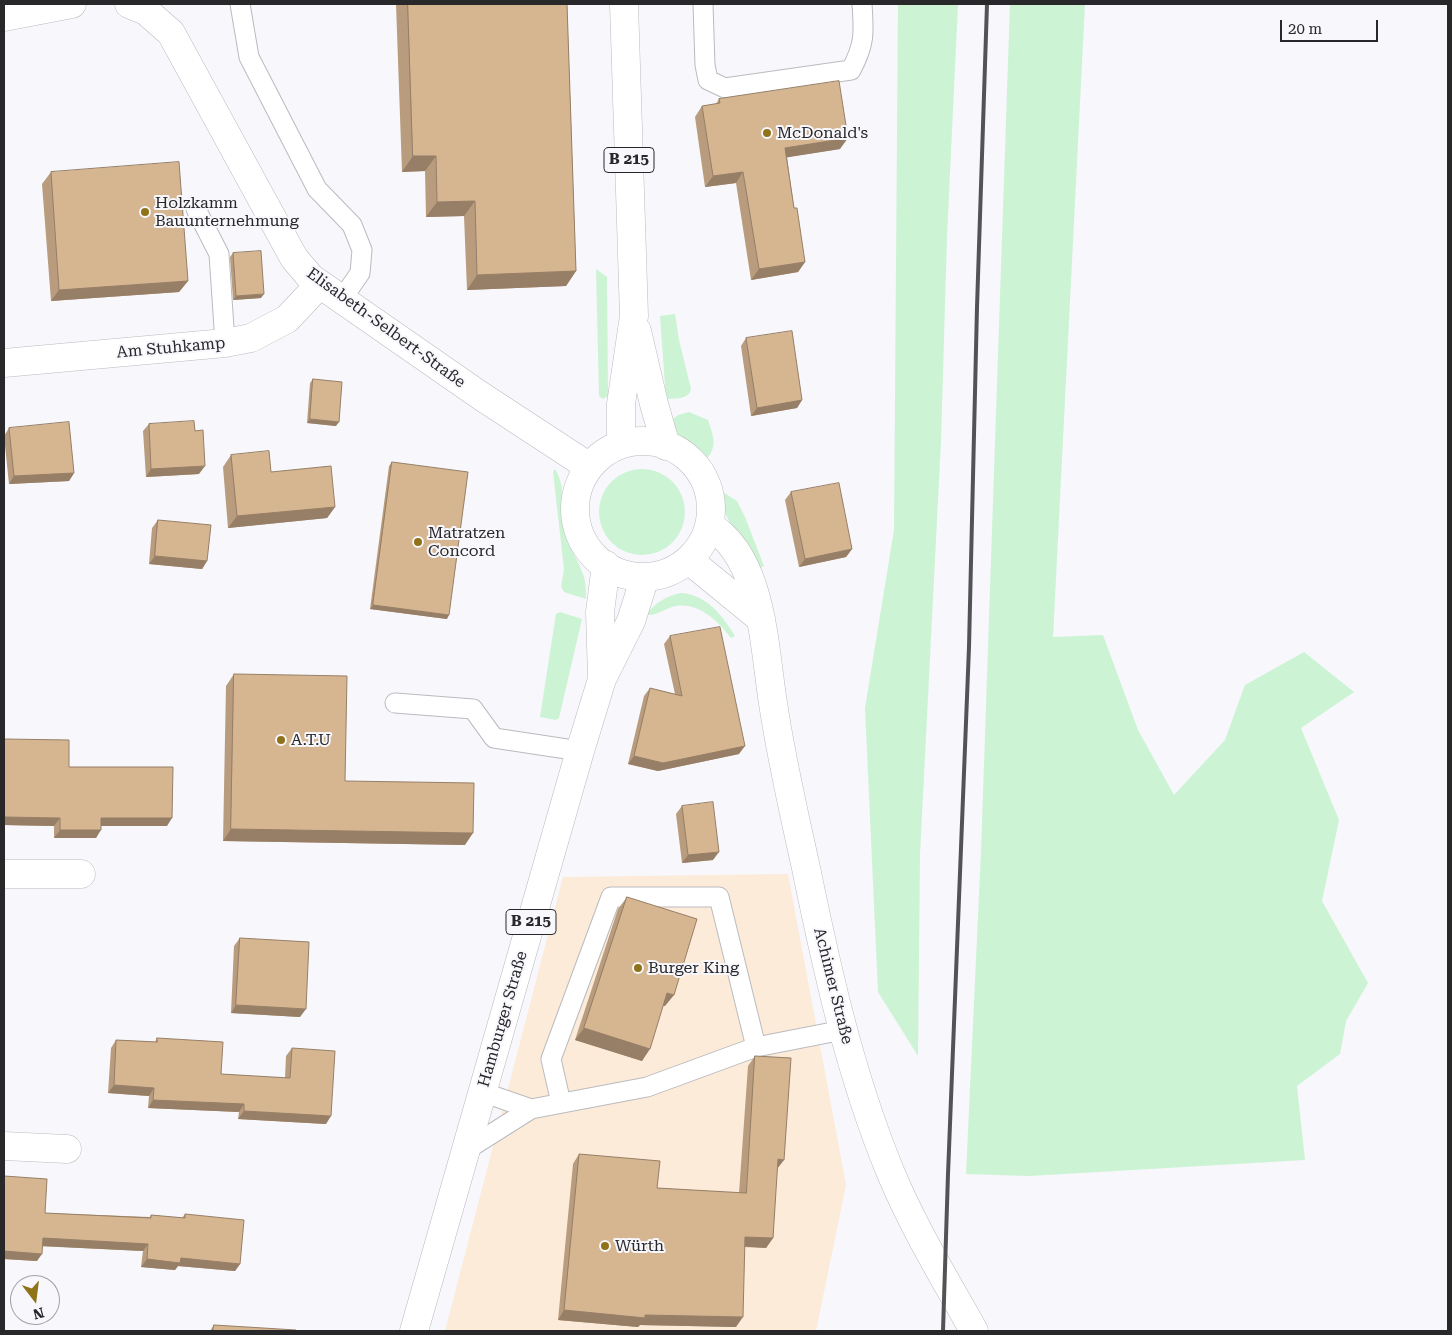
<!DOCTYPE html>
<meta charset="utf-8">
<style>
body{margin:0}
#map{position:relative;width:1452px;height:1335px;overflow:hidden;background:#f7f7fc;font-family:"Roboto Serif",serif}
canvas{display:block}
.frame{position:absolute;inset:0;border:5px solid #28282a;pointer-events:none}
.north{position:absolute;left:10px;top:1275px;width:50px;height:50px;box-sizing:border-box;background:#f7f7fc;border:1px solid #a4a4a8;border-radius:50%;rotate:165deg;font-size:14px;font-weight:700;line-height:20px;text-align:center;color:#28282a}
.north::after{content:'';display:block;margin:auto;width:18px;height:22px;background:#907318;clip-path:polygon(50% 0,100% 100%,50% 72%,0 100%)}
.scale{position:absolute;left:1280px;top:20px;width:98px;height:22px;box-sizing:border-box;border:2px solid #28282a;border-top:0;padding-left:6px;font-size:15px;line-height:18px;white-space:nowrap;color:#28282a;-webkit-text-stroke:4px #f7f7fc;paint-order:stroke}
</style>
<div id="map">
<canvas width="1452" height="1335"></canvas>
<div class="frame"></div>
<div class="north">N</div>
<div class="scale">20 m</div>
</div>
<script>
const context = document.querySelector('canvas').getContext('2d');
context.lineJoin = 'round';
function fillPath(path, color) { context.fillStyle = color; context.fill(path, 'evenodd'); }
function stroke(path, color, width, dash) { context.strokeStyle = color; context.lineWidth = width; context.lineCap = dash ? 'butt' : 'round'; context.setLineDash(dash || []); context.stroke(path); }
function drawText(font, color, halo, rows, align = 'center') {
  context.font = font + ' "Roboto Serif",serif'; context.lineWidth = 4; context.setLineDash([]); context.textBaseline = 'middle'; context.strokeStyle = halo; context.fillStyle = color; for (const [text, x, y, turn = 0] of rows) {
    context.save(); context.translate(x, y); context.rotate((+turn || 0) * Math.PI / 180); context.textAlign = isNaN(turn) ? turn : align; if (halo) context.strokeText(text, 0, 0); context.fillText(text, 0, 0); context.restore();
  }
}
const commercial = new Path2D(`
 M788 874 846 1185 816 1331H445L563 877Z`);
const green = new Path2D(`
 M898 4H958L947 236 941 441 920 854 918 1056 878 992 865 708 894 530Z
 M1010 4H1085L1053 637 1103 635 1138 730 1174 795 1225 740 1245 685 1304 652 1354 692 1301 728 1339 820 1322 901 1368 983 1346 1021 1340 1054 1297 1086 1305 1160 1029 1176 966 1174 981 852Z
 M596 269 607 277 608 396 603 399 599 396Z
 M675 314 679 340 691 389C688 400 677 398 666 399L660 316Z
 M689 412 708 420C714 438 718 446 705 461 690 451 678 437 671 420L678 415Z
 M555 469C567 488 560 508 564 529 567 545 577 557 582 572 586 580 586 590 586 599L564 592 561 587 564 569 553 472Z
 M599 512a43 43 0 1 1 86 0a43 43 0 1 1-86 0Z
 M718 489 737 501 745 517 764 566 759 569C743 544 723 519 718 489Z
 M681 593C707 595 722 615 735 636L731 638C717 620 697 600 672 607 663 610 656 616 646 615 655 603 666 596 681 593Z
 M560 612 582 619 559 718 556 720 540 717 556 614Z`);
const service = new Path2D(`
 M240 4 249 57 317 189 352 225 362 250 360 273 342 299
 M703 4 705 65 708 80 725 88 851 70C865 44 864 33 862 4
 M196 209 219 254 225 343
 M395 703 473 709 494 738 580 751
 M482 1092 531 1109
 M561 1103 551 1059 611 897H719L756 1047
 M466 1150 531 1109 647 1087 756 1047 843 1030`);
const minor = new Path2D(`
 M129 4 146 11 171 33 294 258 311 278 481 396 588 466
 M4 17 72 4
 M4 363 225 343 251 338 287 319 319 285
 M4 874H81
 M4 1146 67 1149`);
const secondary = new Path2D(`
 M710 526C763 558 764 648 773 703 781 758 794 813 806 868 827 970 850 1074 890 1171 913 1227 945 1279 974 1331
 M690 561 761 619`);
const primary = new Path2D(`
 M637 331 654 404 666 446
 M575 509a68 68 0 1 1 136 0a68 68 0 1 1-136 0Z
 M621 443V404L634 316 624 4
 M602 676 600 612 606 565
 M414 1331 580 751 602 679 631 621 645 577`);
const rail = new Path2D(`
 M943 1331 948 1174 969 647 977 307 987 4`);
const wall = new Path2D(`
 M396 4H567L576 271 566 286 467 290 464 216 426 217 425 171 402 172Z
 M719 99 840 149 787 157 794 208 805 262 798 272 751 280 736 183 705 187 695 117 702 106 716 104Z
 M51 172 188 281 179 292 51 301 42 184Z
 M233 253 261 298 233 300 230 257Z
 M746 338 802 400 797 408 751 416 741 346Z
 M313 379 336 426 307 423 310 383Z
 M149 424 199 474 146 477 143 431Z
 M9 428 74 473 69 481 9 484 4 436Z
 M231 455 271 472 335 507 327 518 228 528 223 467Z
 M392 462 447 619 370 609 389 466Z
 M791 492 852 549 846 557 799 567 785 500Z
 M158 520 207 561 202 569 149 564 152 528Z
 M670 636 739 754 658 771 628 764 644 696 650 688 675 694 664 644Z
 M234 674 345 781 465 845 223 841 226 686Z
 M4 739 69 767 167 826H101L96 838H54V826L4 825Z
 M682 806 713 860 682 863 676 814Z
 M627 897 665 1006H663L642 1061 575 1040 618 909Z
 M240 938 300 1017 231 1013 234 946Z
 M157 1038 221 1074 285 1078 286 1056 292 1048 326 1124 238 1119 239 1112 148 1108 149 1096 108 1093 111 1048 116 1040 155 1042Z
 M755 1056 777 1169 773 1238 766 1248 744 1247 736 1327 640 1325 638 1327 558 1320 573 1164 579 1154 657 1188 739 1193 748 1066Z
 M4 1176 45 1213 150 1217 151 1215 182 1218 185 1214 240 1264 235 1271 178 1266 175 1270 141 1267 143 1251 43 1246 37 1261 4 1259Z
 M214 1325 296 1331H210Z`);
const shadedWall = new Path2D(`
 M848 138 840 149 777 159 785 148Z
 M413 156H436L425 171 402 172Z
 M743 172 736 183 705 187 713 176Z
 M475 201 464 216 426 217 437 202Z
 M805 262 798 272 751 280 759 269Z
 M576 271 566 286 467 290 477 275Z
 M188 281 179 292 51 301 59 290Z
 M264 294 261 298 233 300 236 296Z
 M802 400 797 408 751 416 757 408Z
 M310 419 339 422 336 426 307 423Z
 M205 466 199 474 146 477 151 469Z
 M74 473 69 481 9 484 14 476Z
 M335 507 327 518 228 528 237 516Z
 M852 549 846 557 799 567 805 559Z
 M155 556 207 561 202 569 149 564Z
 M373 605 449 615 447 619 370 609Z
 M745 746 739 754 658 771 628 764 634 756Z
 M4 817 60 818 54 826 4 825Z
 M101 818H172L167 826H95Z
 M231 829 473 833 465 845 223 841Z
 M60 830H101L96 838H54Z
 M719 852 713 860 682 863 688 855Z
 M667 993 674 995 665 1006 659 1005Z
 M236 1005 306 1009 300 1017 231 1013Z
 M584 1028 650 1049 642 1061 575 1040Z
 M114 1085 154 1088 149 1096 108 1093Z
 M153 1100 244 1104 239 1112 148 1108Z
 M244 1111 331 1116 326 1124 238 1119Z
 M778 1159 784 1160 777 1169Z
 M745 1237 773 1238 766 1248 738 1246Z
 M43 1238 148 1244 143 1251 38 1246Z
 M4 1251 42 1254 37 1261 4 1259Z
 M181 1258 240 1264 235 1271 178 1266 175 1270 141 1267 147 1259Z
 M564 1310 645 1315 743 1317 736 1327 640 1325 638 1327 558 1320Z`);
const building = new Path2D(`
 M408 4H567L576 271 477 275 475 201 437 202 436 156H413Z
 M839 81 848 138 785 148 794 208H797L805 262 759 269 743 172 713 176 702 106 720 103 719 99Z
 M179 162 188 281 59 290 51 172Z
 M261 251 264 294 236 296 233 253Z
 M792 331 802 400 757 408 746 338Z
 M313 379 342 382 339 422 310 419Z
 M194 421 195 431 203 430 205 466 151 469 149 424Z
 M69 422 74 473 14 476 9 428Z
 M269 451 271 472 331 466 335 507 237 516 231 455Z
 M392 462 468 472 449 615 373 605Z
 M839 483 852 549 805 559 791 492Z
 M158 520 211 525 207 561 155 556Z
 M720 627 745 746 663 763 634 756 650 688 682 696 670 636Z
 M234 674 347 676 345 781 474 783 473 833 231 829Z
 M4 739 69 740V767H173L172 818H101V830H60V818L4 817Z
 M713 802 719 852 688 855 682 806Z
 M627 897 697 919 674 995 667 993 650 1049 584 1028Z
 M240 938 309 942 306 1009 236 1005Z
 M157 1038 223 1042 221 1074 290 1078 292 1048 335 1051 331 1116 244 1111V1104L153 1100 154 1088 114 1085 116 1040 157 1042Z
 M755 1056 791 1058 784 1160 778 1159 773 1238 745 1237 743 1317 645 1315V1318L564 1310 579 1154 660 1161 657 1188 746 1193Z
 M4 1176 47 1179 45 1213 151 1218V1215L185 1218V1214L244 1220 240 1264 181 1258 180 1263 147 1259 148 1244 43 1238 42 1254 4 1251Z
 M214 1325 296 1330V1331H213Z`);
const markers = [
 [767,133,5,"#907318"],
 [145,212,5,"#907318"],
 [418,542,5,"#907318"],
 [281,740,5,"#907318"],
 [638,968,5,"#907318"],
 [605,1246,5,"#907318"]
];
const shields = [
 [629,160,50],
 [531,922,50]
];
const shieldNames = [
 ["B 215",629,160],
 ["B 215",531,922]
];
const poiNames = [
 ["McDonald's",777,133],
 ["Holzkamm",155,203],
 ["Bauunternehmung",155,221],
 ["Matratzen",428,533],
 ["Concord",428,551],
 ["A.T.U",291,740],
 ["Burger King",648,968],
 ["Würth",615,1246]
];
const streetNames = [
 ["Elisabeth-Selbert-Straße",386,328,36],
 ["Am Stuhkamp",171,348,-5],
 ["Achimer Straße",833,986,76],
 ["Hamburger Straße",503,1019,-74]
];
fillPath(commercial, '#fcebd9');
fillPath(green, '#ccf3d4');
stroke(service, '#babbbf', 21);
stroke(minor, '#babbbf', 29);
stroke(secondary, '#babbbf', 29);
stroke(primary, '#babbbf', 29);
stroke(service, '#fff', 19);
stroke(minor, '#fff', 28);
stroke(secondary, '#fff', 28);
stroke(primary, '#fff', 28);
stroke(rail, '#535356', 4);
fillPath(wall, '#b89c7d');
fillPath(shadedWall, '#967f66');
fillPath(building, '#d6b591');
stroke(building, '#967f66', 1);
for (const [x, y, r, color] of markers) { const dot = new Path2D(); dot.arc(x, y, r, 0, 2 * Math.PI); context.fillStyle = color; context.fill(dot); stroke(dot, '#f7f7fc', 2); }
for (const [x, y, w] of shields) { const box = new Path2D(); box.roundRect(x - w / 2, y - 12.5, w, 25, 4); context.fillStyle = '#f7f7fc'; context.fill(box); stroke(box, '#28282a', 1); }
drawText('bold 15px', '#28282a', null, shieldNames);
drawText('16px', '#28282a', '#f7f7fc', poiNames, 'left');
drawText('16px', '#28282a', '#f7f7fc', streetNames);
</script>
